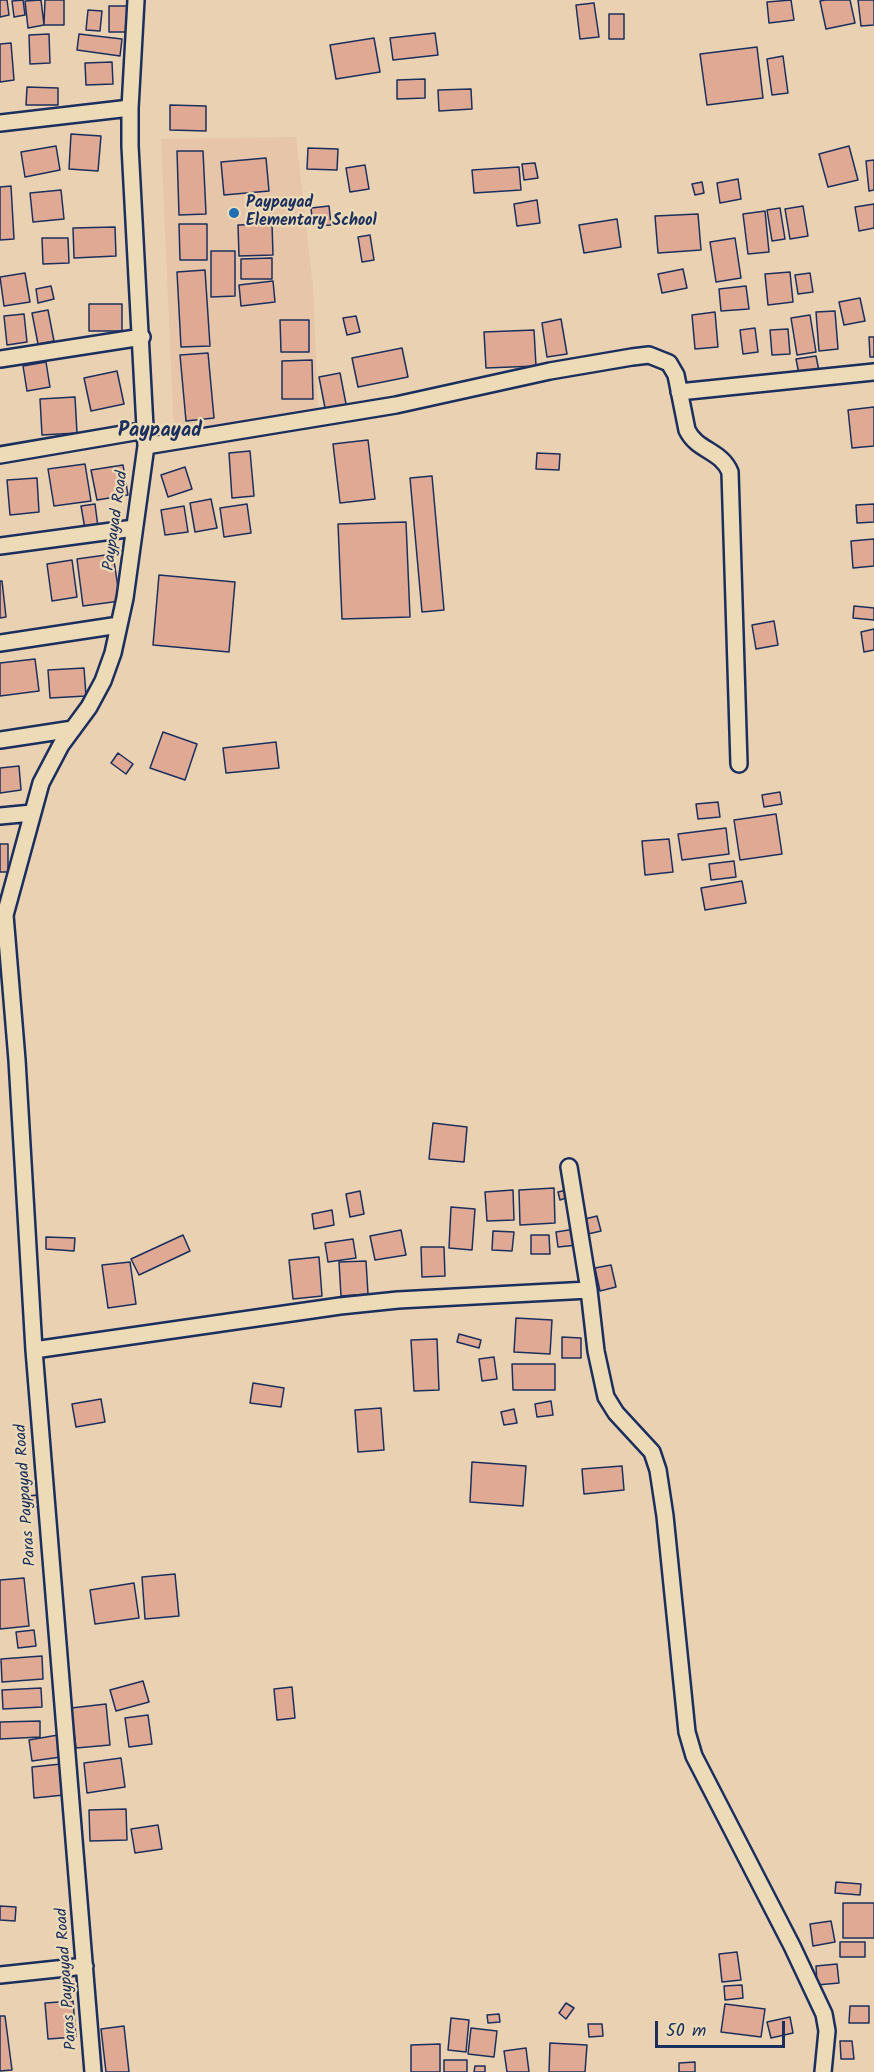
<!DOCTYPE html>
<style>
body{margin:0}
#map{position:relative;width:874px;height:2072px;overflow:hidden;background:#ead1b1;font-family:Kalam,sans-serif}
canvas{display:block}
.scale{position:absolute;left:655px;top:2021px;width:130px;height:27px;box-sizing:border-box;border:3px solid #1b2f5e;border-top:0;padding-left:8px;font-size:18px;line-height:21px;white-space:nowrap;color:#1b2f5e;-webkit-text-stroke:4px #eddbb8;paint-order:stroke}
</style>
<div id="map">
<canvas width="874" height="2072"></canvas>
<div class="scale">50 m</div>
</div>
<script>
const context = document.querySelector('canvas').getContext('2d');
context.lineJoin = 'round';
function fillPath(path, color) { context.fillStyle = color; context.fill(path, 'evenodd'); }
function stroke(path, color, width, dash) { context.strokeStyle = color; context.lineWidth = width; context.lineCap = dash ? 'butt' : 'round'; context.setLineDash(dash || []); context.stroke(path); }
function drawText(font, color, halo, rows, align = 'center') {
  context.font = font + ' Kalam,sans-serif'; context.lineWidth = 4.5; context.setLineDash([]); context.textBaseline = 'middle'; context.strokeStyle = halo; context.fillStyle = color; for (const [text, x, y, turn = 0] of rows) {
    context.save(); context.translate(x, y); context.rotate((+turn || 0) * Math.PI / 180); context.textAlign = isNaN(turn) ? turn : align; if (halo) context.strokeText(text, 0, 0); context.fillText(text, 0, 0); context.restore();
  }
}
const built = new Path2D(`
 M296 137 313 287 318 409 174 433 161 139Z`);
const building = new Path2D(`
 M0 0H7L9 15 0 17Z
 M23 0 25 15 14 17 12 1Z
 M41 0 44 25 28 28 25 1Z
 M45 0H64V25H44Z
 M791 0 794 20 769 23 767 2Z
 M825 0H850L855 23 826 29 820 1Z
 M858 0H874V25L861 26Z
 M594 3 599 37 580 39 576 5Z
 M109 6H130V32H109Z
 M88 10 102 11 100 31 86 30Z
 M609 14H624V39H609Z
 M435 33 438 55 393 60 390 38Z
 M49 34 50 63 30 64 29 35Z
 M79 34 122 39 120 56 77 50Z
 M374 38 380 72 336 79 330 45Z
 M11 43 14 80 0 82V44Z
 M757 47 763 98 707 105 700 54Z
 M783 56 788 93 772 95 767 59Z
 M112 62 113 84 86 85 85 63Z
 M425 79V98L397 99V80Z
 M27 87 58 88V105H26Z
 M471 89 472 109 439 111 438 90Z
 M170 105 206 106V131L170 130Z
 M71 134 101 136 98 171 69 169Z
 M56 146 60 170 25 177 21 152Z
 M849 146 858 180 828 187 819 154Z
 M308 148 338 149 337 170 307 169Z
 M177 151H203L206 214 179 215Z
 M266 158 269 191 224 195 221 162Z
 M874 160V190L869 191 866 161Z
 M535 163 538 178 524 180 522 164Z
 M365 165 369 189 350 192 346 168Z
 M519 167 521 190 474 193 472 170Z
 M738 179 741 199 720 203 717 183Z
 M702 182 704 193 695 195 692 184Z
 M11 186 14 239 0 240V187Z
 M61 190 64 219 33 222 30 193Z
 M537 200 540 223 517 226 514 204Z
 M874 204V228L859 231 855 207Z
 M329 206 331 225 313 226 311 208Z
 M803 206 808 236 790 239 785 209Z
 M780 208 785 239 772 241 767 210Z
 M765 211 769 252 748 254 743 214Z
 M698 214 701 250 658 253 655 216Z
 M617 219 621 247 584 253 579 225Z
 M179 224H207V260H180Z
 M272 224 273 255 239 256 238 225Z
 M115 227 116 256 74 258 73 228Z
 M370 235 374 260 362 262 358 237Z
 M42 238H68L69 263 43 264Z
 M735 238 741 278 716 282 710 242Z
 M211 251H235V296L211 297Z
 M272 258V279H241V259Z
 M683 269 687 288 662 293 658 274Z
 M205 270 210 346 181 347 177 272Z
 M790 272 793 302 768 305 765 274Z
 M25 273 30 302 4 306 0 277Z
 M810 273 813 292 798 294 795 275Z
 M273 281 275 302 241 306 239 285Z
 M51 286 54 299 38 303 36 289Z
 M746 286 749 309 721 311 719 289Z
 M860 298 865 321 844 325 839 302Z
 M89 304H122V331H89Z
 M48 310 54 341 38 344 32 313Z
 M835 311 838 349 819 351 816 312Z
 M715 312 718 347 695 349 692 315Z
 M24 314 27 342 7 345 4 316Z
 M810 315 816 352 797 355 791 318Z
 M356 316 360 332 347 335 343 318Z
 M561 319 567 354 547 357 542 323Z
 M280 320H309V352H281Z
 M755 328 758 352 743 354 740 330Z
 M788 329 790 354 772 355 770 330Z
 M534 330 536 366 486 368 484 332Z
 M869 337H874V357H870Z
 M402 348 408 377 358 387 352 358Z
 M208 353 214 418 186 421 180 355Z
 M816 356 819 371 799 374 796 359Z
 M312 360 313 399H282V361Z
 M46 362 50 387 27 391 23 366Z
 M117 371 124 404 91 411 84 378Z
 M340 373 347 409 326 413 319 377Z
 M75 397 77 433 42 435 40 399Z
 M874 407V446L852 448 848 410Z
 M368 440 375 499 340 503 333 444Z
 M250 451 254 496 232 498 229 453Z
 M537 453 560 454 559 470 536 469Z
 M85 464 91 501 54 506 48 469Z
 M123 465 128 495 97 500 91 470Z
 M185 467 192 489 168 497 161 475Z
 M432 476 444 610 422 612 410 478Z
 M37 478 39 512 10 515 7 480Z
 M211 499 217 528 195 532 190 503Z
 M95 504 98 527 85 529 81 506Z
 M247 504 251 533 224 537 220 508Z
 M874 504V522L857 523 856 505Z
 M184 506 188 532 165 535 161 510Z
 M406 522 410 617 342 619 338 524Z
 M874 539V566L853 568 851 541Z
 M113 554 120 601 83 606 77 559Z
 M72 560 77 597 52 601 47 564Z
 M159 575 235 582 229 652 153 645Z
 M0 581H2L6 617 0 618Z
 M854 606 874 608V620L853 618Z
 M774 621 778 645 756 649 752 625Z
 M874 629V650L864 652 861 632Z
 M35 659 39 691 0 696V663Z
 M84 668 86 696 50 698 48 670Z
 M163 732 197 744 185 780 150 768Z
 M276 742 279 768 226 773 223 748Z
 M118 753 133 764 126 774 111 763Z
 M19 766 21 790 0 793V768Z
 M780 792 782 804 764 807 762 795Z
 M718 802 720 817 698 819 696 804Z
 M776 814 782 854 740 860 734 820Z
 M726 828 729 854 682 860 678 834Z
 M669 839 673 872 645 875 642 841Z
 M0 844H8V872H0Z
 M734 861 736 877 711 880 709 864Z
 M742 881 746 903 705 910 701 888Z
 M433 1123 467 1127 464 1162 429 1159Z
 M554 1188 555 1223 520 1225 519 1190Z
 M513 1190 514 1220 487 1221 485 1192Z
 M567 1190 569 1197 560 1200 558 1192Z
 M360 1191 364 1214 350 1217 346 1194Z
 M451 1207 475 1209 472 1250 449 1248Z
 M332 1210 334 1225 314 1229 312 1214Z
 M597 1216 601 1231 588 1234 585 1219Z
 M575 1229 578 1245 558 1247 556 1232Z
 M401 1230 406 1255 375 1260 370 1236Z
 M493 1231 514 1232 512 1251 492 1250Z
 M183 1235 190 1251 139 1275 131 1259Z
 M531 1235H549L550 1254H531Z
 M46 1237 75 1238 74 1251 46 1249Z
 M353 1239 356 1258 328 1262 325 1243Z
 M421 1247H444L445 1276 422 1277Z
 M319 1257 322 1296 293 1299 289 1260Z
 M366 1261 368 1294 341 1296 339 1262Z
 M130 1262 136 1304 108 1308 102 1265Z
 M611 1265 616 1287 600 1291 595 1268Z
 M516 1318 552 1320 550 1354 514 1352Z
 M459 1334 481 1340 479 1348 457 1342Z
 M562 1337 581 1338V1358H562Z
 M437 1339 439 1390 414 1391 411 1340Z
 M494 1357 497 1379 482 1381 479 1359Z
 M512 1364H555V1390H513Z
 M253 1383 284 1388 281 1407 250 1403Z
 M101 1399 105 1422 76 1427 72 1404Z
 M551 1401 553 1415 537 1417 535 1404Z
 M381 1408 384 1450 358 1452 355 1410Z
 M514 1409 517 1423 504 1425 501 1412Z
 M472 1462 526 1466 523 1506 470 1502Z
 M622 1466 624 1490 584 1494 582 1469Z
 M38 1495 40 1506 27 1508 26 1496Z
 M175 1574 179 1616 145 1619 142 1577Z
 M24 1578 29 1626 0 1629V1580Z
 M134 1583 139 1618 95 1624 90 1590Z
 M34 1630 36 1646 18 1648 16 1632Z
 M42 1656 43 1679 2 1682 1 1659Z
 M143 1681 149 1702 116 1711 110 1690Z
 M292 1687 295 1718 277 1720 274 1689Z
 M41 1688 42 1707 3 1709 2 1690Z
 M106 1704 110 1745 76 1748 71 1708Z
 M148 1715 152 1744 129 1747 125 1718Z
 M40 1721V1737L0 1739V1722Z
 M58 1735 61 1757 32 1761 29 1740Z
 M121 1758 125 1787 87 1793 84 1763Z
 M61 1764 64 1795 34 1798 32 1767Z
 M126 1809 127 1840 90 1841 89 1810Z
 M158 1825 162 1849 135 1853 131 1829Z
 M836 1882 861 1884 860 1895 835 1893Z
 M843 1903H874V1938H843Z
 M0 1906 16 1907 15 1921 0 1920Z
 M831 1921 835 1942 813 1946 810 1924Z
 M840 1942H865V1957H840Z
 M737 1952 741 1980 722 1982 719 1954Z
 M837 1964 839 1983 817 1985 816 1966Z
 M742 1985 743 1998 725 2000 724 1986Z
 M73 2001 76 2037 48 2039 45 2003Z
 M566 2003 574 2008 566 2019 559 2013Z
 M725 2004 765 2009 761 2037 721 2032Z
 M850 2006H869V2023H849Z
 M499 2014 500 2022 488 2023 487 2015Z
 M0 2016H5L12 2070 0 2071Z
 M790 2017 793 2033 771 2038 767 2022Z
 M451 2018 469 2020 466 2052 448 2050Z
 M588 2024H602L603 2036 589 2037Z
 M124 2026 129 2072H106L101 2029Z
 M471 2028 497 2031 494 2057 468 2054Z
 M840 2041H852L854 2059H841Z
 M550 2043 587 2045 585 2072H549Z
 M440 2044V2072H411V2045Z
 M526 2048 529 2072H507L504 2051Z
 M444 2060H467V2072H444Z
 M695 2062V2072H679V2063Z
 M475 2066H485V2072H474Z`);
const minor = new Path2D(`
 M0 123 130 108
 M0 359 142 337
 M679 392 874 372
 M146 446 396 405 550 371 632 357 649 355 669 363 676 375 687 430C697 451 721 450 730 472L739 764
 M0 455 146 430
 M0 546 134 528
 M0 643 119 625
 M0 740 73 729
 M0 816 32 813
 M569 1167 589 1290 596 1351 606 1397 616 1413 652 1452 658 1470 665 1516 687 1732 694 1756 792 1946 824 2014 827 2031 823 2072
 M34 1350 340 1306 398 1300 589 1290
 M0 1975 85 1966
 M93 2072 34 1350 17 1060 5 915 41 783 61 745 89 707 103 681 113 653 125 598 146 446 130 146V108L136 0`);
const markers = [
 [234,213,6,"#1f6fb2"]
];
const poiNames = [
 ["Paypayad",246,204],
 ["Elementary School",246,222]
];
const streetNames = [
 ["Paypayad Road",117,521,-82],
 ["Paras Paypayad Road",27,1495,-94],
 ["Paras Paypayad Road",68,1979,-94]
];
const quarterNames = [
 ["Paypayad",160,433]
];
fillPath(built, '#e7c5a8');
fillPath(building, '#dfa994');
stroke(building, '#1b2f5e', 1.5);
stroke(minor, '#1b2f5e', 20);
stroke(minor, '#eddbb8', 15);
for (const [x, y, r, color] of markers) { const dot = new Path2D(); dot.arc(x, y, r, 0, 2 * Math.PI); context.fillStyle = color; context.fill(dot); stroke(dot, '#eddbb8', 2); }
drawText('bold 16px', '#1b2f5e', '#eddbb8', poiNames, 'left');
drawText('16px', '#1b2f5e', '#eddbb8', streetNames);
drawText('bold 20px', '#1b2f5e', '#eddbb8', quarterNames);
</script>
